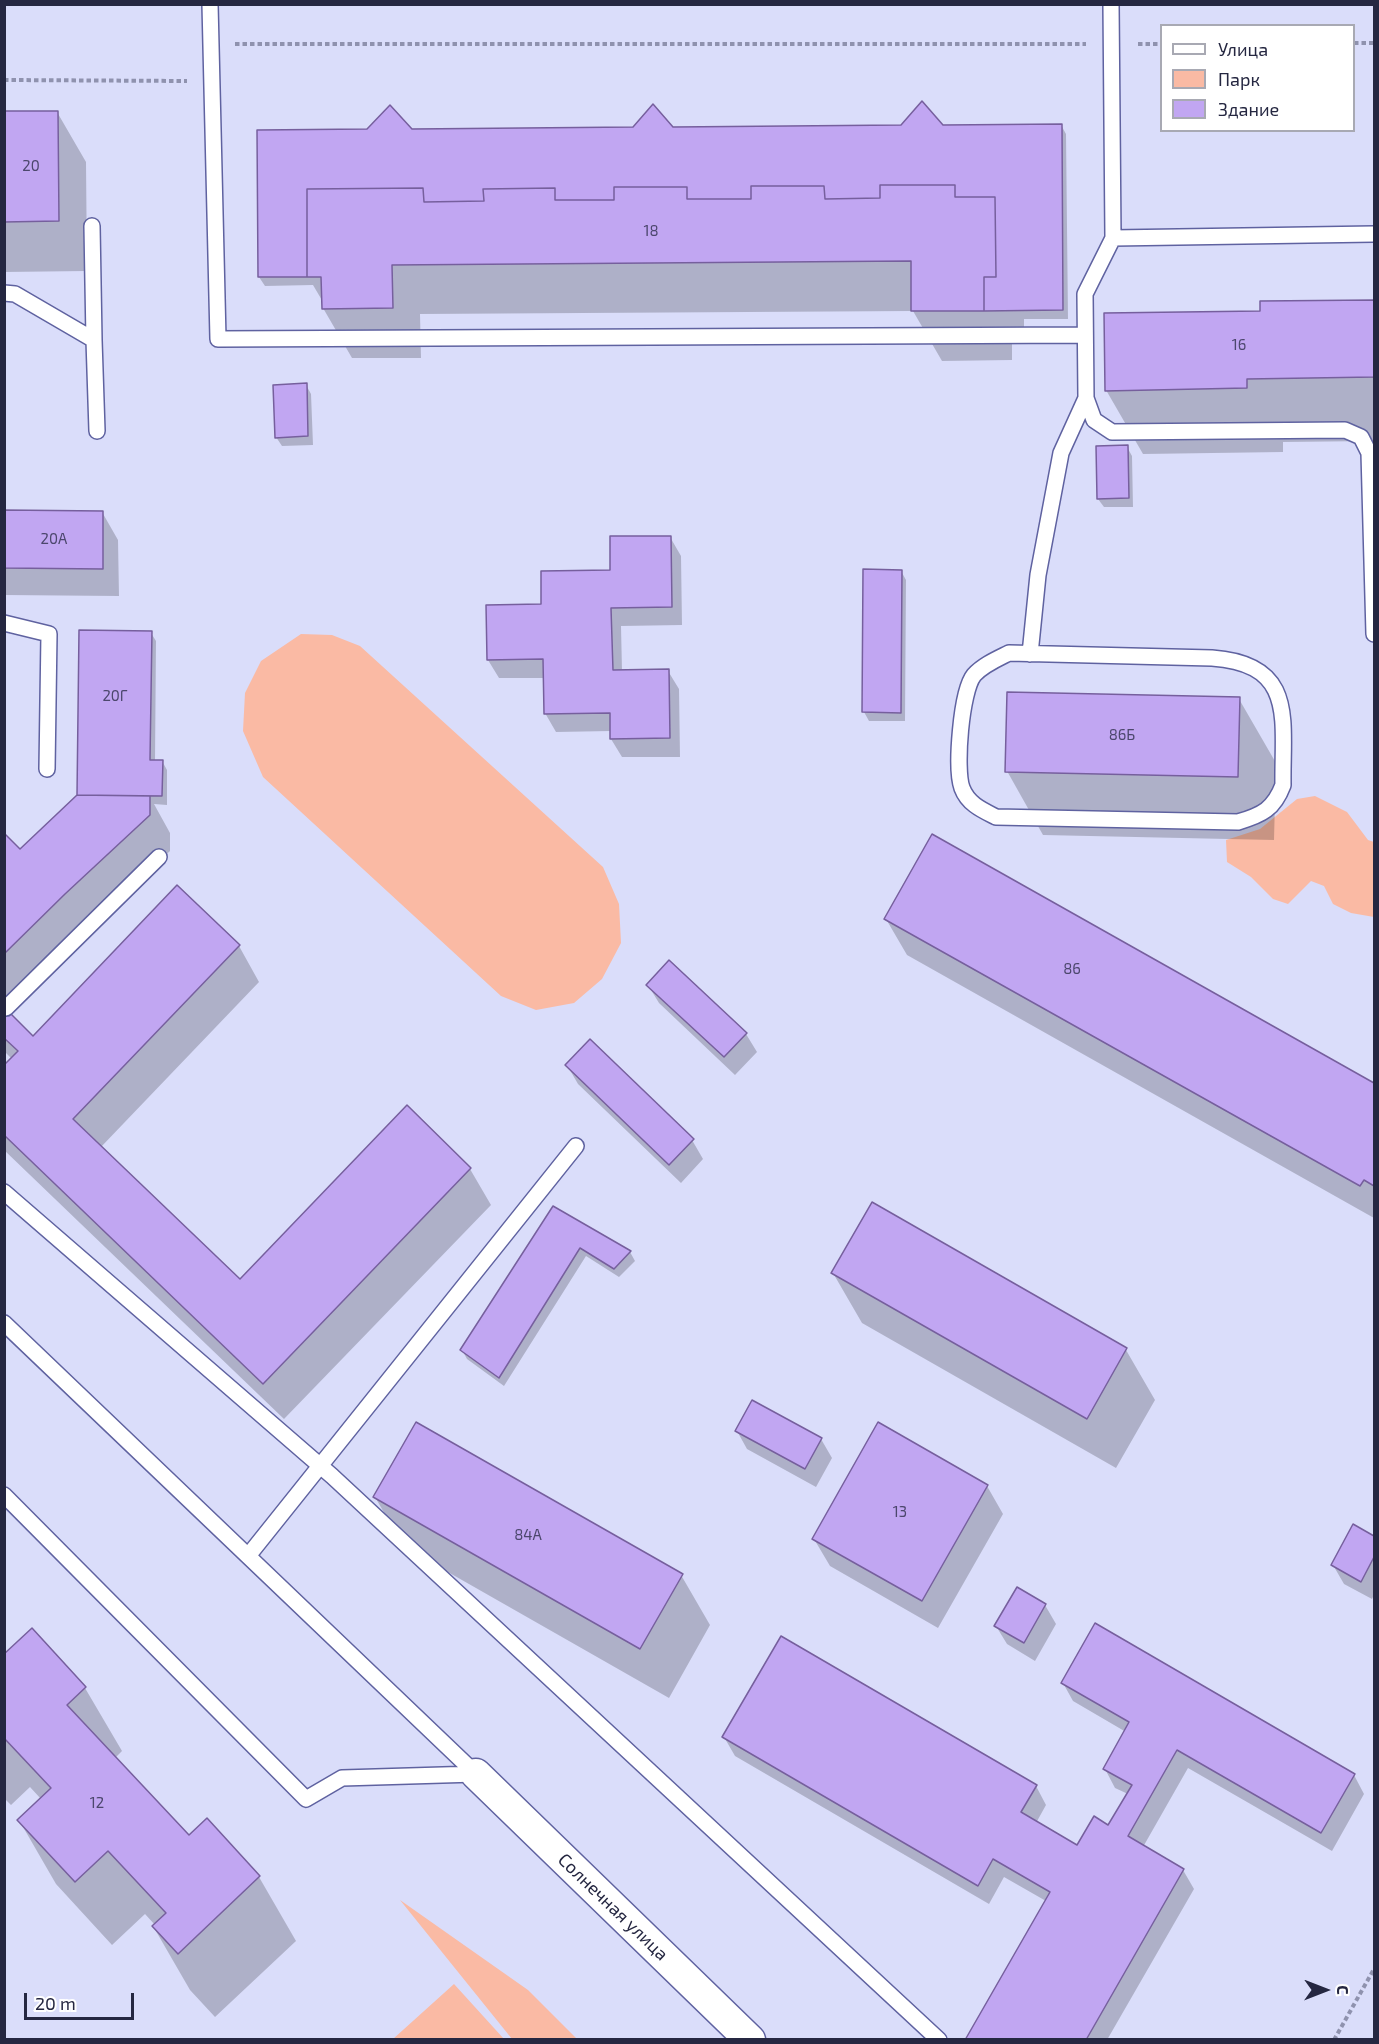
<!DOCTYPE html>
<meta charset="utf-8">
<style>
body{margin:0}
#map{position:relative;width:1379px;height:2044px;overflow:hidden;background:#daddfa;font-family:"Exo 2",sans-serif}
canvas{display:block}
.frame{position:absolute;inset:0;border:6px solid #252741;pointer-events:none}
.legend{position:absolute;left:1160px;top:24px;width:195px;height:108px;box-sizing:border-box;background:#fff;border:2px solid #a8a9b3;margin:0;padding:8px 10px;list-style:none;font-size:18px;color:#252741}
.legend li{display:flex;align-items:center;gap:12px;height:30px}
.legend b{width:30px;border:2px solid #a8a9b3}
.north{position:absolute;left:1295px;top:1960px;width:60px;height:60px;-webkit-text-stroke:4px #fff;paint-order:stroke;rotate:90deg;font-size:16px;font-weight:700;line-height:24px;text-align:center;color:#252741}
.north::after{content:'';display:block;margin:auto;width:21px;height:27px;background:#252741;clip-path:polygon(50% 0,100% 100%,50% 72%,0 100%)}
.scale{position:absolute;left:24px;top:1993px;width:110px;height:27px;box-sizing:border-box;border:3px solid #252741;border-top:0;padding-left:8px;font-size:18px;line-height:21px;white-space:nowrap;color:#252741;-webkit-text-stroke:4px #fff;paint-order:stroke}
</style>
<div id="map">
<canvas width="1379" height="2044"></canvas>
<div class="frame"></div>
<ul class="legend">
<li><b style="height:8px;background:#fff"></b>Улица</li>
<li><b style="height:16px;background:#fabaa4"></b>Парк</li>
<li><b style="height:16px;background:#c1a6f2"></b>Здание</li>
</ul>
<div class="north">С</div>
<div class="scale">20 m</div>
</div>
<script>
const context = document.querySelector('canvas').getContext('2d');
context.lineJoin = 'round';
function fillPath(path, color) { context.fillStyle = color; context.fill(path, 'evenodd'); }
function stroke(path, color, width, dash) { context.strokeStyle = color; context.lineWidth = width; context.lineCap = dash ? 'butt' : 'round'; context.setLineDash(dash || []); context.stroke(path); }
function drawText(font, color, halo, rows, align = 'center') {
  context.font = font + ' "Exo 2",sans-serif'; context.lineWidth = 5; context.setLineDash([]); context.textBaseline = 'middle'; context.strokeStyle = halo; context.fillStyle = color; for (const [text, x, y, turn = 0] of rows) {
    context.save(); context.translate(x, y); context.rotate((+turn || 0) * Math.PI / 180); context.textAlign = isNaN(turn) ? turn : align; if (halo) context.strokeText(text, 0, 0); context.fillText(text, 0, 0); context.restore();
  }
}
const green = new Path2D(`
 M301 634 332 635 360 646 603 867 619 904 621 943 602 979 574 1003 536 1010 501 996 263 777 243 731 245 693 261 661Z
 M1315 796 1347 812 1368 840 1374 842V917L1351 913 1333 904 1324 886 1311 881 1288 904 1273 899 1251 877 1227 862 1226 840 1260 829 1297 799Z
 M400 1900 528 1990 577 2039H512Z
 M454 1984 504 2039H393Z`);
const shadow = new Path2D(`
 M57 112 86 162 87 271 4 272V113Z
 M1061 125 1066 134 1068 319H1024V327H1012V360L942 361 913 311 420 314 421 358H352L323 308V302L313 285 265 286 259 277 412 130Z
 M1374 301V441L1283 442V452L1143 454 1106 390 1262 312V303Z
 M306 385 311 394 313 445 282 446 276 437Z
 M1127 447 1132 456 1133 507H1104L1098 499Z
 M4 512H102L118 540 119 596 4 595Z
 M670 537 681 556 682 625 621 626 622 671H668L679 689 680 757H622L611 739V731L556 732 545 713V678H499L488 660 543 606 612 572Z
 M901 571 906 580 905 721H869L864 712Z
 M81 632 151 633 156 641 155 761H162L167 770V805L154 804 170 833V851L86 930 5 1010 33 1038 239 946 259 982 101 1147 240 1281 470 1169 491 1205 284 1419 4 1150V1067L12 1059 4 1051V835L20 851 78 796Z
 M1239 699 1276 763 1274 840 1043 835 1007 771Z
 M933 836 1374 1084V1218L907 955 886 919Z
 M648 985 746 1034 757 1052 735 1075 659 1003Z
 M567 1065 692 1140 703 1159 681 1183 578 1084Z
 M872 1204 1126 1350 1155 1400 1116 1468 862 1323 833 1273Z
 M553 1208 630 1252 635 1261 619 1277 586 1256 504 1386 467 1359 462 1350Z
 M737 1431 821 1439 832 1458 816 1487 747 1449Z
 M987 1486 1003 1514 938 1628 830 1566 814 1539Z
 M375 1497 681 1575 710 1625 669 1698 404 1547Z
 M1354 1526 1374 1537V1595L1372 1599 1344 1584 1333 1565Z
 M1045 1605 1056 1624 1035 1661 1007 1644 996 1626Z
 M4 1656 85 1688 122 1751 115 1758 189 1837 207 1821 259 1877 296 1941 215 2017 190 1990 153 1926 155 1925 145 1914 112 1945 56 1884 19 1820 41 1799 30 1787 11 1805 4 1798Z
 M1063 1683 1354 1775 1364 1794 1332 1851 1188 1768 1143 1847 1183 1870 1194 1889 1107 2040H967L1046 1901 1004 1877 989 1904 735 1756 724 1737 1036 1786 1046 1805 1036 1823 1078 1847 1109 1827 1128 1794 1115 1788 1105 1769 1126 1732 1073 1701Z`);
const building = new Path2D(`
 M922 101 943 125 1062 124 1063 310 984 311V277H996L995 197H955V185H880V198L825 199 824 186H751V199H687V187H614V200H555V188L483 189 484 201 424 202 423 188 307 189V277H258L257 130 367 129 390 105 412 129 633 127 653 104 673 127 901 125Z
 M4 111H58L59 221 4 222Z
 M880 185H955V197H995L996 277H984V311H911V261L392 265 393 308 322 309 321 277H307V189L423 188 424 202 484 201 483 189 555 188V200H614V187H687V199H751V186H824L825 199 880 198Z
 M1374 300V377L1247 379V388L1105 391 1104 313 1260 311V301Z
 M307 383 308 436 275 438 273 385Z
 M1128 445 1129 498 1097 499 1096 446Z
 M4 510 103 511V569L4 568Z
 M610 536H671L672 607 611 608 613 670 669 669 670 738 610 739V713L544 714 543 659 487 660 486 605 541 604V571L610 570Z
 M863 569 902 570 901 713 862 712Z
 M79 630 152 631 150 760H163L162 796 77 795Z
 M1007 692 1240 697 1238 777 1005 772Z
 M77 795 150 796V815L65 894 4 954V833L20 849Z
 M932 834 1374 1083V1186L1364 1180 1360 1186 884 919Z
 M177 885 240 945 73 1119 240 1279 407 1105 471 1168 263 1384 4 1135V1065L18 1051 4 1038V1007L33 1036Z
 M669 960 747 1033 724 1057 646 985Z
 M590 1039 694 1139 669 1165 565 1065Z
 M872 1202 1127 1348 1087 1419 831 1273Z
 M553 1206 631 1251 614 1269 580 1248 499 1378 460 1350Z
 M752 1400 822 1438 805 1469 735 1431Z
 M416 1422 683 1574 640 1649 373 1497Z
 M878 1422 988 1485 922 1601 812 1539Z
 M1353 1524 1374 1536V1557L1361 1582 1331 1565Z
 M1017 1587 1046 1604 1024 1643 994 1626Z
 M1095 1623 1355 1774 1321 1833 1177 1750 1128 1836 1184 1869 1086 2040H965L1050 1892 993 1859 978 1886 722 1737 781 1636 1037 1785 1021 1812 1077 1845 1094 1816 1108 1825 1132 1785 1103 1769 1129 1722 1061 1683Z
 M32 1628 86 1687 67 1705 189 1835 207 1818 260 1876 178 1954 152 1926 166 1913 108 1851 75 1882 17 1820 51 1788 4 1738V1654Z`);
const path = new Path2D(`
 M1354 43H1374
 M235 44H1086
 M1138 44H1162
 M4 80 187 81
 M1334 2040 1374 1969`);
const lane = new Path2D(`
 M210 4 218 339 1085 335
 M1111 4 1113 238 1085 294 1086 398 1094 420 1112 432 1345 430 1361 437 1369 453 1374 634
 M92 226 94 340
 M1113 238 1374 234
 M4 293 15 294 94 340 97 431
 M4 623 49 634 47 769
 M1009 653 1212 658C1297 664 1282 720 1283 785 1274 809 1262 815 1238 822L996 817C982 810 968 804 962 788 955 769 961 691 974 675 983 665 997 659 1009 653Z
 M1030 654 1038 575 1061 453 1086 398
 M6 1008 159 857
 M4 1192 332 1476 939 2040
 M4 1323 476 1774
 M4 1495 306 1799 342 1778 476 1774
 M248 1556 576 1146`);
const street = new Path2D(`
 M476 1774 750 2040`);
const numberNames = [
 ["20",31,166],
 ["18",651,231],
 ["16",1239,345],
 ["20А",54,539],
 ["20Г",115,696],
 ["86Б",1122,735],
 ["86",1072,969],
 ["13",900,1512],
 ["84А",528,1535],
 ["12",97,1803]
];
const streetNames = [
 ["Солнечная улица",613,1907,44]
];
fillPath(green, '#fabaa4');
fillPath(shadow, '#0003');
fillPath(building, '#c1a6f2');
stroke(building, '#765f9d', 1.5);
stroke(lane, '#5f62a0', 18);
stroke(street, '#5f62a0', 33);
stroke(path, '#8f92ae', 4, [4.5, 3]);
stroke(lane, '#fff', 15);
stroke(street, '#fff', 30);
drawText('15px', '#4c476d', null, numberNames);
drawText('18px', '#252741', '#fff', streetNames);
</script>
